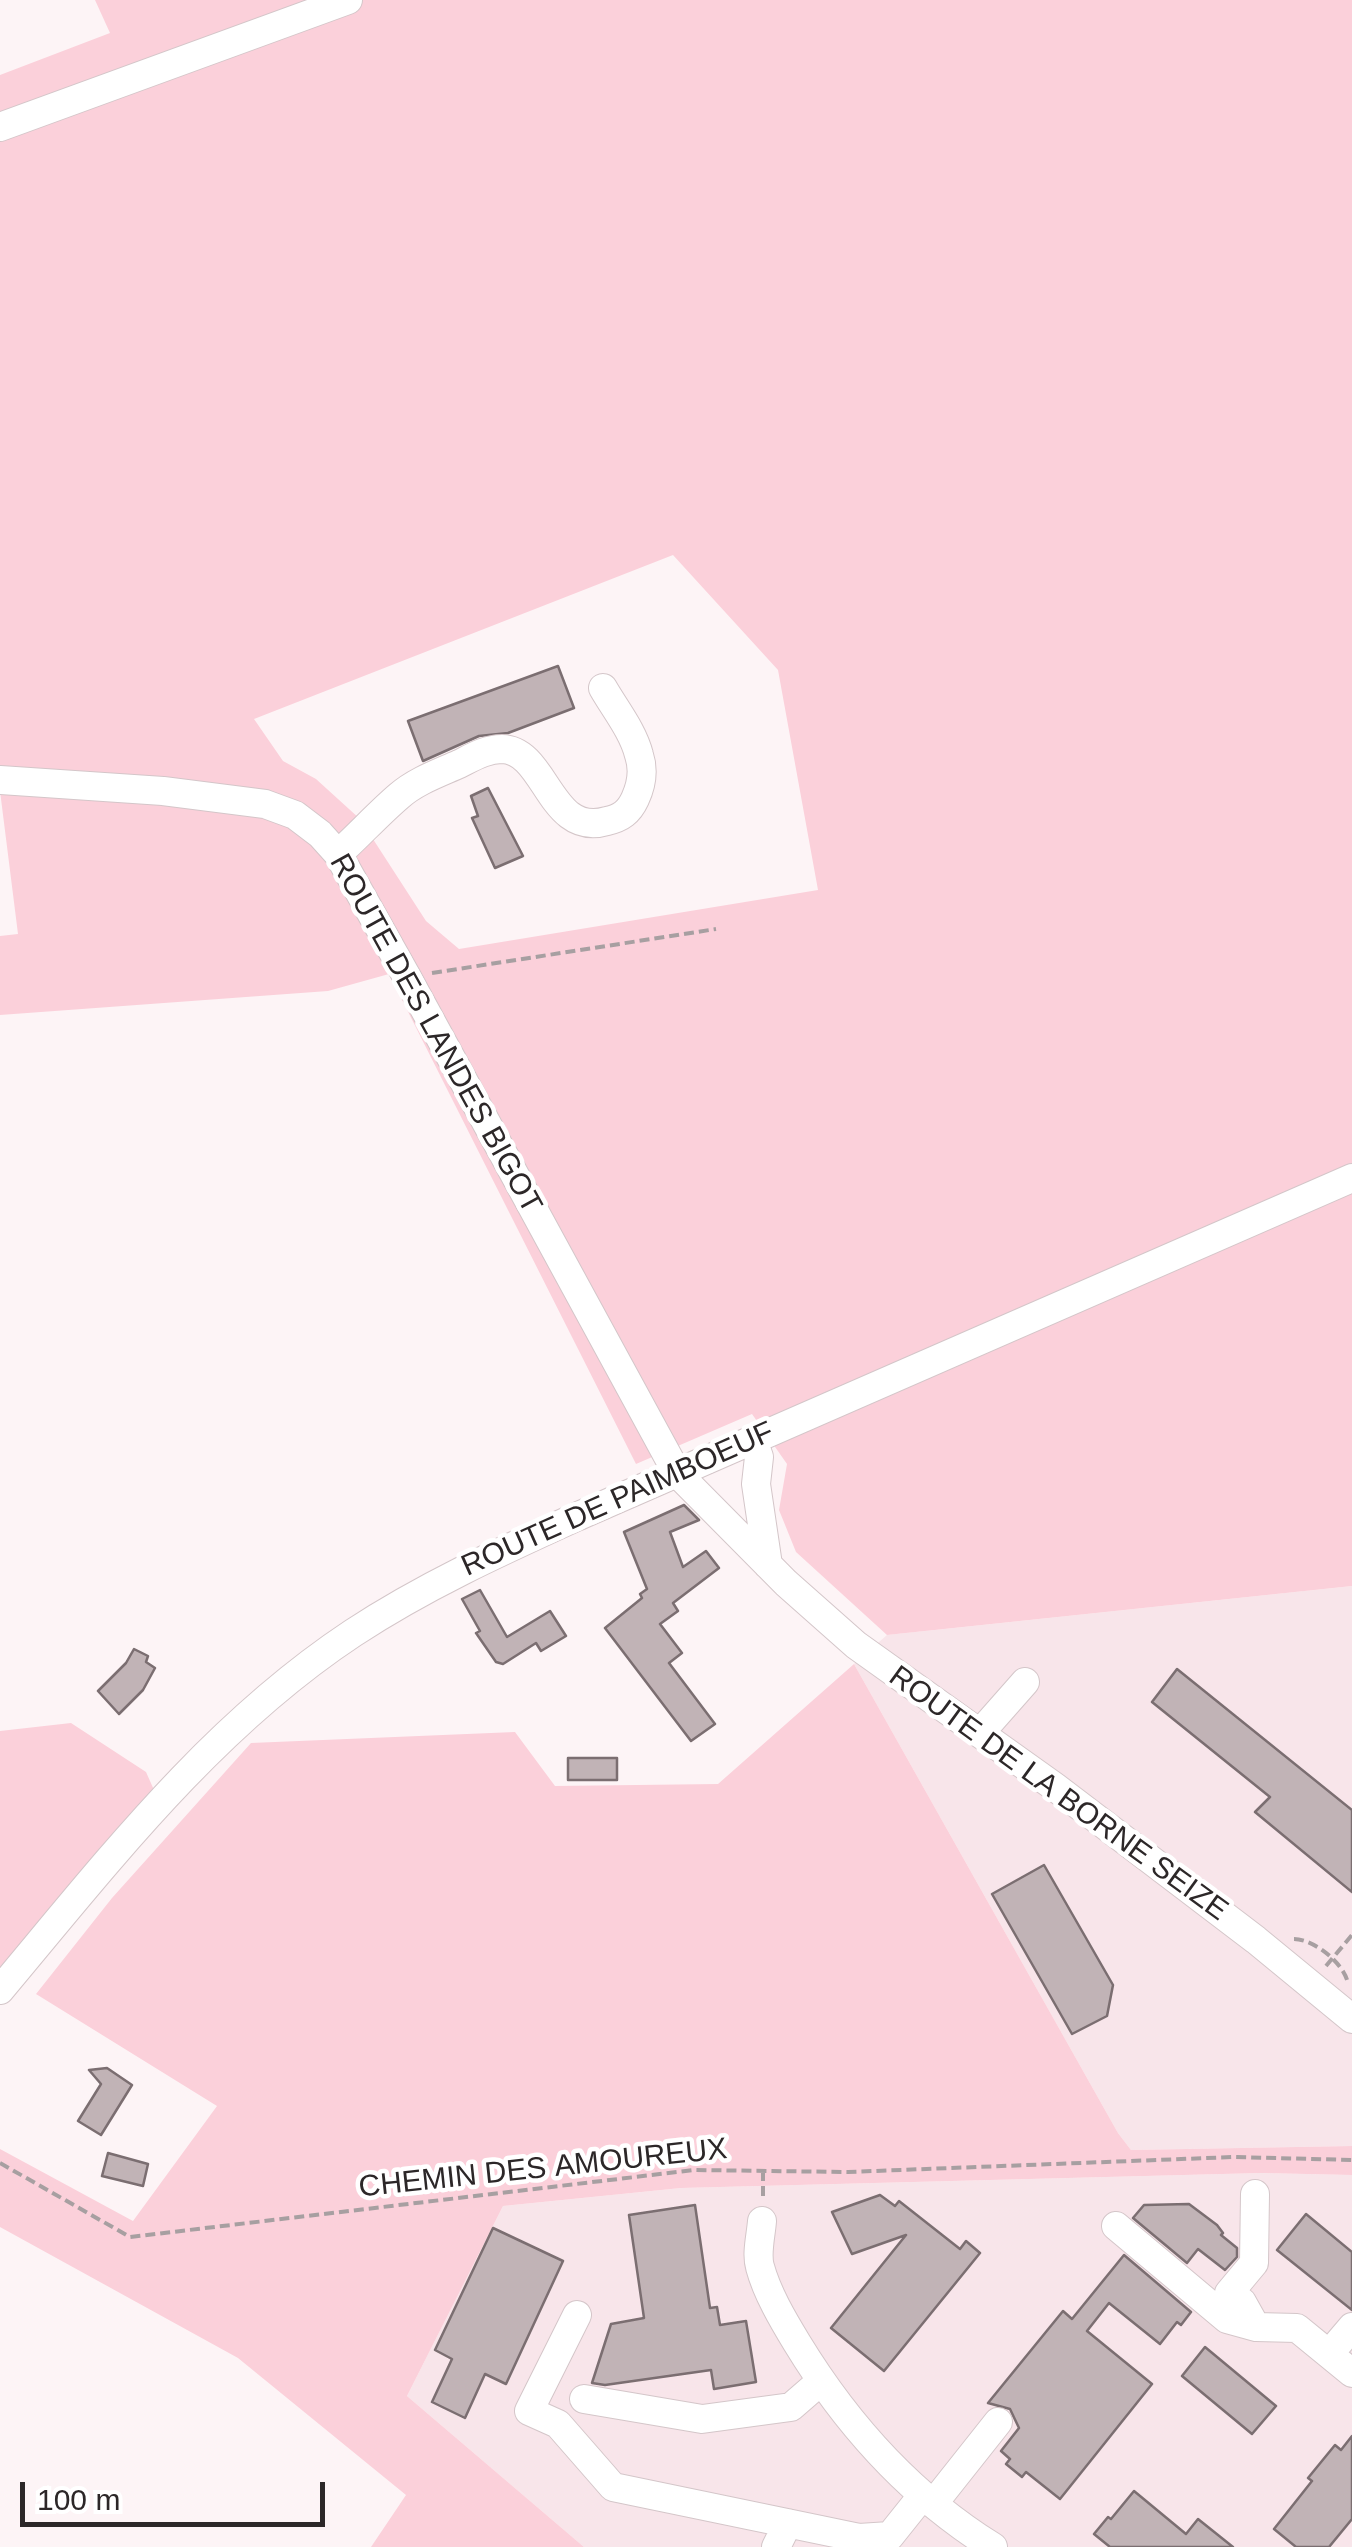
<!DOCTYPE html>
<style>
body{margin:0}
#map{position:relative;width:1352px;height:2547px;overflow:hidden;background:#fdf4f6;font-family:Arial,sans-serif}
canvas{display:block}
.scale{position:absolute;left:20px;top:2482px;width:305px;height:45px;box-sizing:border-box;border:5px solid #2c2728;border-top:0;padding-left:12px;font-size:30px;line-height:35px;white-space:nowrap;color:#2c2728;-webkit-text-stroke:8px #fff;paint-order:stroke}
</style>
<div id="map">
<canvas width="1352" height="2547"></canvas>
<div class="scale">100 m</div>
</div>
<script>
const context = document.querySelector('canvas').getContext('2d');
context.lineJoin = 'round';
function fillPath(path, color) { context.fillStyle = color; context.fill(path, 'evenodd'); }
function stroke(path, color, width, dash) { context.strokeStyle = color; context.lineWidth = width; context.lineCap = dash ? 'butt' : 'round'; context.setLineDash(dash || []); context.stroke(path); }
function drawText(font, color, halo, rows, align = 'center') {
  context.font = font + ' Arial,sans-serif'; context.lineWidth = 9; context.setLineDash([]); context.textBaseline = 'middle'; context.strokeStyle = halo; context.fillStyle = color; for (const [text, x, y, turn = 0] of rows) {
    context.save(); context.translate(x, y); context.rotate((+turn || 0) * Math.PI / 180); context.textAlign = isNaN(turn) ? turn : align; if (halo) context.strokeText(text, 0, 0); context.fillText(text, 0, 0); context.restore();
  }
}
const built = new Path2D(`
 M1352 1586V2146L1131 2150 1118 2133 854 1664 887 1635Z
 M1261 2173 1352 2175V2547H584L407 2396 503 2206 681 2188Z`);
const green = new Path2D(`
 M95 0H1352V1586L887 1635 796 1552 779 1510 787 1464 752 1414 636 1464 389 974 328 991 0 1015V936L18 934 0 791V75L110 33ZM673 555 778 670 818 890 459 949 426 921 360 819 316 779 283 761 254 719Z
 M854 1664 1118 2133 1131 2150 1352 2146V2175L1261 2173 681 2188 503 2206 407 2396 584 2547H371L406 2495 238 2358 0 2227V2149L133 2221 217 2106 36 1994 112 1898 251 1743 515 1732 555 1786 718 1784Z
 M71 1723 146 1772 154 1790 0 1976V1731Z`);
const building = new Path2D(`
 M558 666 574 708 508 733 479 736 423 761 408 721Z
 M488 788 523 856 495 868 472 818 478 816 471 796Z
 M684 1505 699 1520 670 1532 683 1567 706 1551 719 1568 673 1603 678 1611 660 1624 682 1653 669 1663 715 1724 691 1741 605 1628 642 1598 640 1594 647 1589 624 1532Z
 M480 1590 507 1637 550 1611 566 1636 541 1651 536 1643 503 1664 496 1662 476 1633 480 1631 462 1599Z
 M134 1649 148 1656 146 1662 155 1668 143 1690 119 1714 98 1691 126 1663Z
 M1177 1669 1352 1810V1892L1255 1812 1270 1797 1152 1702Z
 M568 1758H617V1780H568Z
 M1044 1865 1113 1985 1107 2016 1072 2034 992 1894Z
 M107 2068 132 2085 101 2135 78 2121 101 2084 89 2070Z
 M108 2153 148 2164 143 2186 102 2176Z
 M880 2195 895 2206 899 2201 960 2249 966 2241 980 2253 884 2371 831 2328 906 2235 852 2254 832 2212Z
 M1189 2204 1217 2225 1223 2233 1221 2235 1237 2248V2257L1225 2270 1198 2249 1187 2263 1133 2218 1144 2205Z
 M695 2205 710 2308 717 2307 720 2325 746 2321 756 2382 714 2389 711 2370 605 2385 592 2383 611 2324 644 2318 629 2215Z
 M1306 2214 1352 2252V2310L1277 2250Z
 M493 2228 563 2261 506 2384 485 2374 465 2418 432 2402 452 2359 435 2350Z
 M1124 2255 1191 2312 1181 2325 1177 2322 1160 2344 1109 2303 1087 2331 1152 2384 1060 2499 1026 2472 1022 2477 1006 2464 1010 2459 1001 2451 1019 2428 1010 2409 988 2403 1063 2311 1072 2319Z
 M1205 2347 1276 2406 1252 2434 1182 2376Z
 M1352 2436V2519L1329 2547H1296L1274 2529 1312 2481 1308 2478 1335 2445 1341 2450Z
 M1134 2491 1186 2534 1198 2519 1233 2547H1110L1094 2534 1108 2517 1111 2519Z`);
const path = new Path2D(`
 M432 973 716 929
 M1294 1939C1314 1939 1345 1964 1348 1984
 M1326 1966 1352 1935
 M0 2163 130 2237 694 2170 848 2172 1233 2157 1352 2160
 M763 2196V2171`);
const minor = new Path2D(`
 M0 127 348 0
 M0 780 163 791 265 804 295 815 320 834 338 854 407 977 677 1473 786 1583 856 1645 1055 1787 1256 1940 1352 2019
 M338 854C359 835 378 814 399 796 416 781 439 773 459 764 473 757 486 749 502 749 547 750 549 838 607 821 621 818 629 812 635 799 642 784 644 770 639 755 633 731 615 709 603 688
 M753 1440 759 1457 756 1484 768 1565
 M980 1733 1025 1682
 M0 1990C108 1861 211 1727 353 1633 426 1585 504 1550 583 1514L1352 1178
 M1255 2194 1254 2263 1229 2293 1242 2302 1256 2327
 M762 2221C761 2235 756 2254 760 2267 767 2293 783 2320 797 2343 847 2425 911 2496 993 2547
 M1116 2226 1227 2319 1256 2327 1297 2328 1352 2373
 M577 2315 529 2411 558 2424 613 2487 859 2538 890 2536 922 2496
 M1329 2354 1352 2327
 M584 2399 702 2419 791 2407 821 2381
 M933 2504 998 2422
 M776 2547 788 2523`);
const streetNames = [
 ["ROUTE DES LANDES BIGOT",435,1034,61],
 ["ROUTE DE PAIMBOEUF",618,1500,-24],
 ["ROUTE DE LA BORNE SEIZE",1058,1794,36],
 ["CHEMIN DES AMOUREUX",543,2169,-6]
];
fillPath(built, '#f8e5ea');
fillPath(green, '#fbd0da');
fillPath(building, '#c1b3b6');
stroke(building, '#7b6e71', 2.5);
stroke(minor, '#d4c6c9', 30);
stroke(path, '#a79fa1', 4, [10, 5]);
stroke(minor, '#fff', 28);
drawText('30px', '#2c2728', '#fff', streetNames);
</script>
